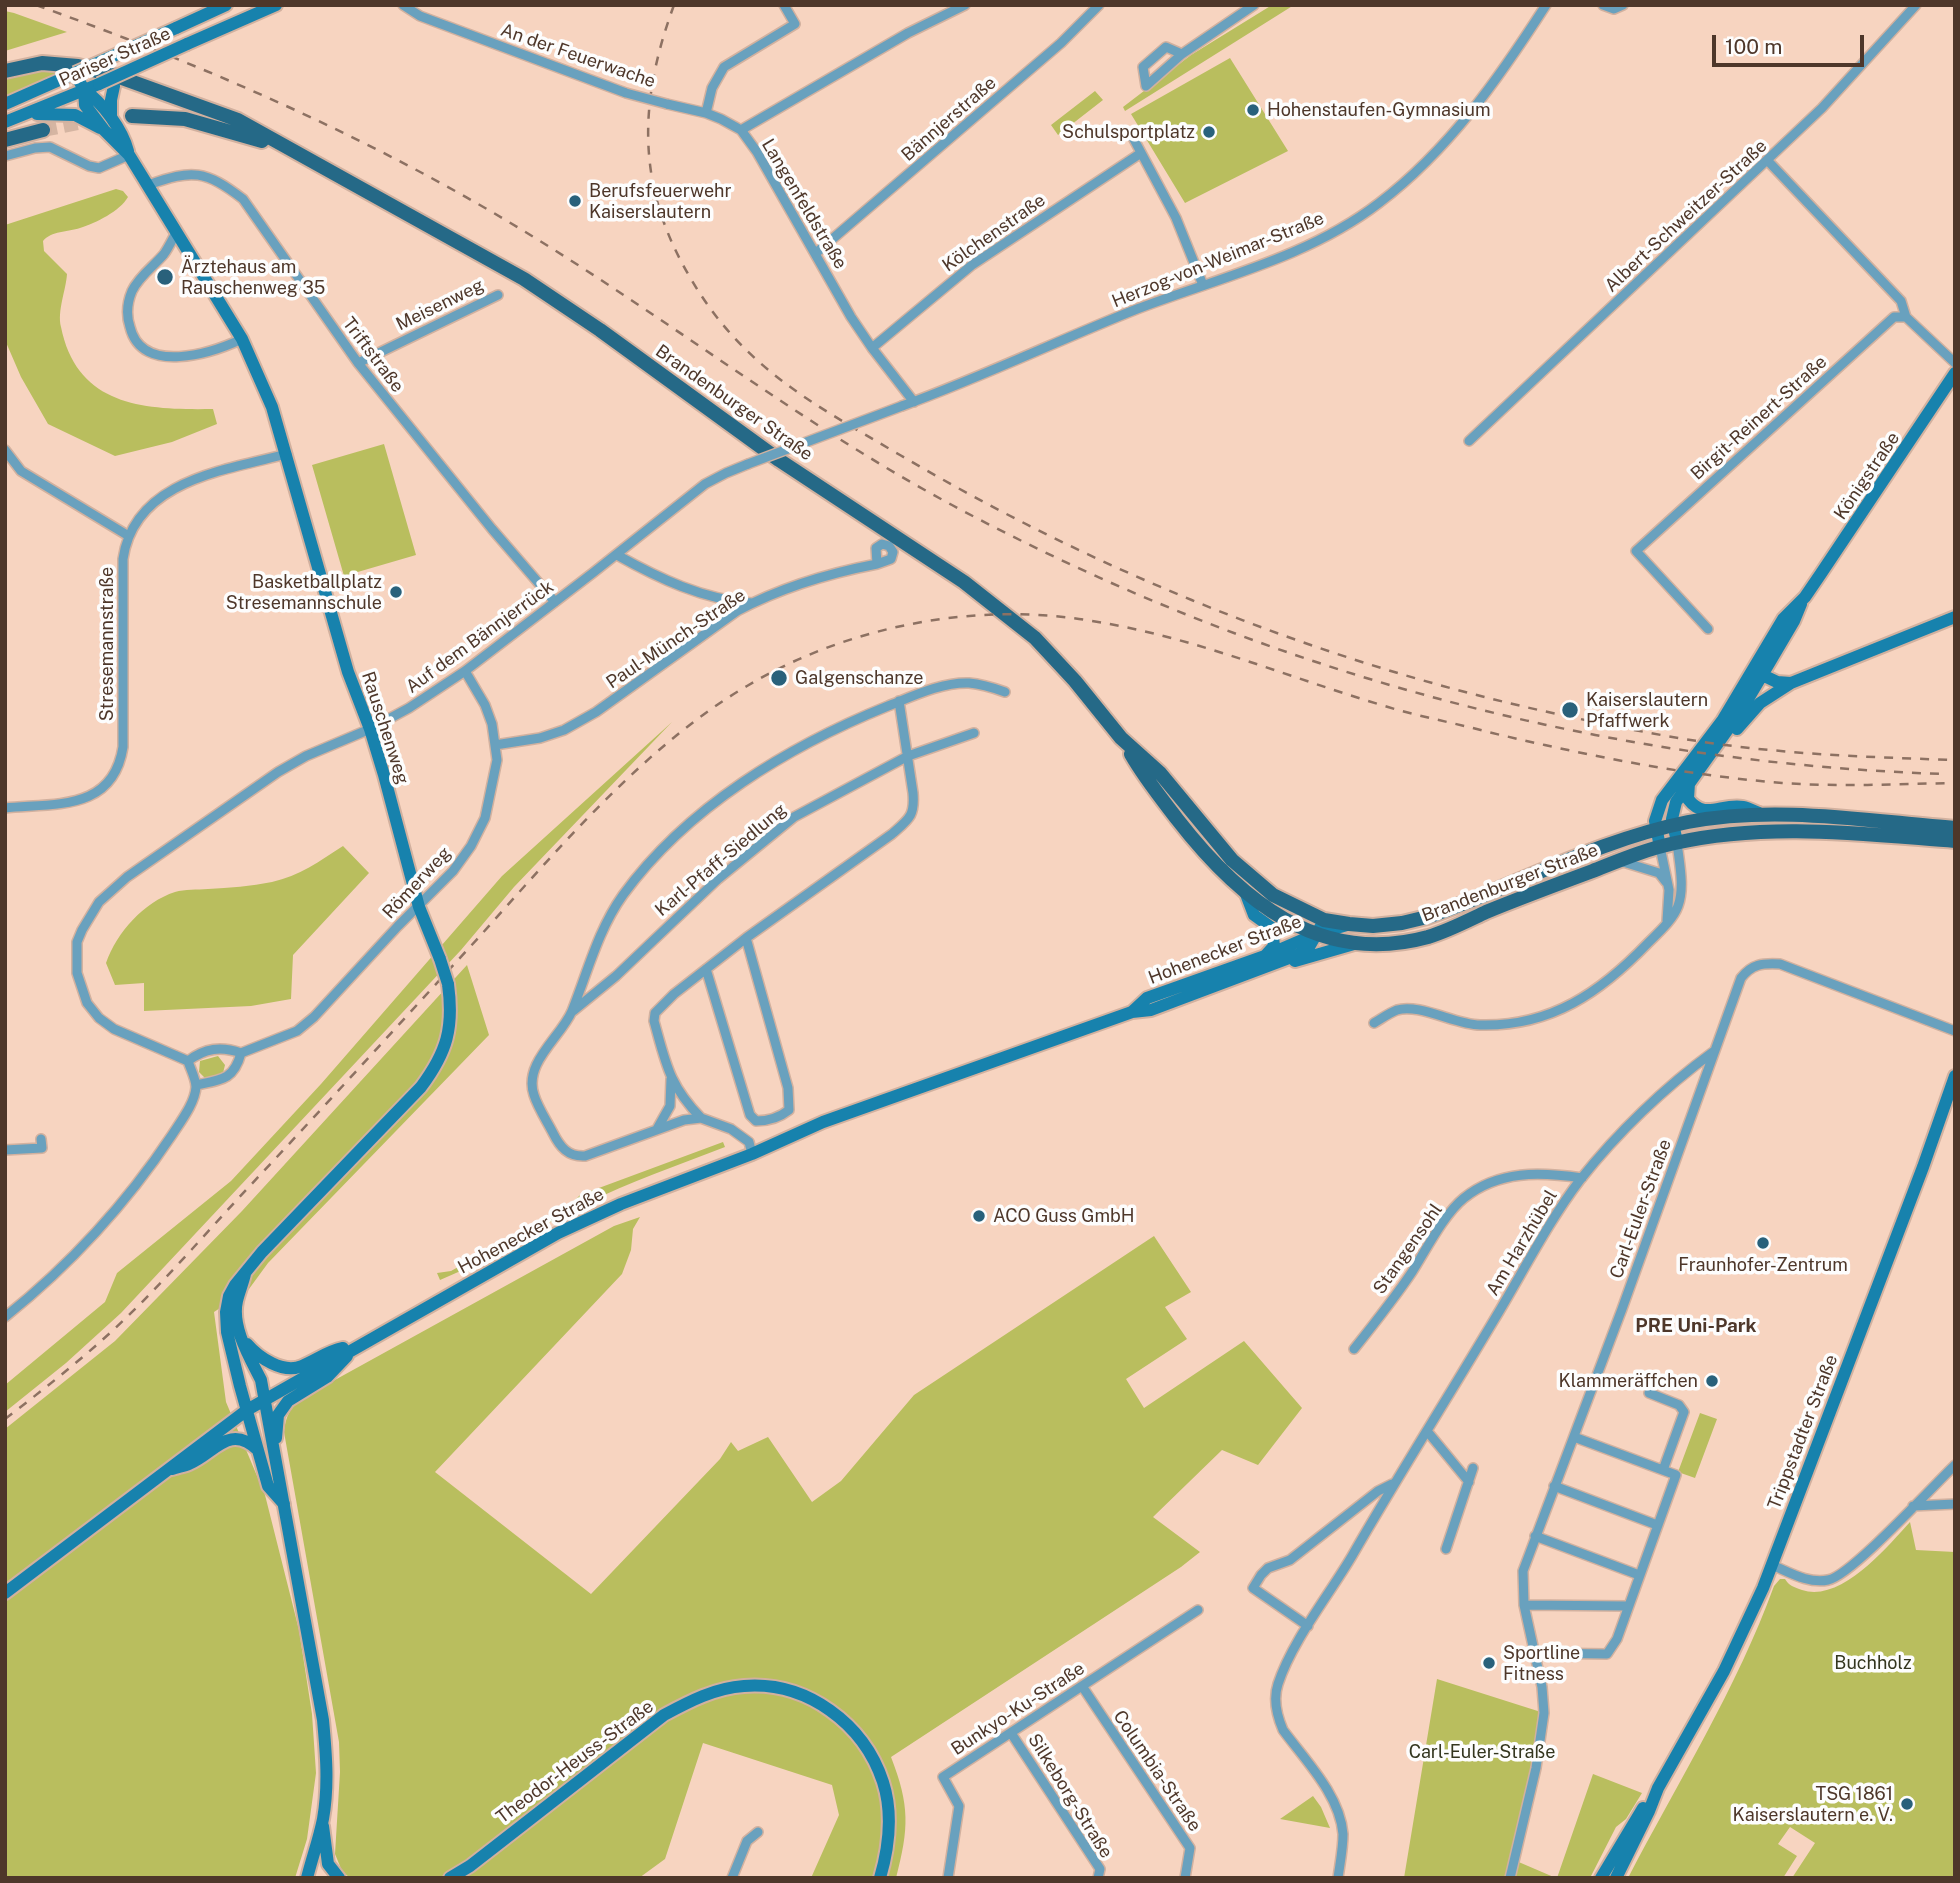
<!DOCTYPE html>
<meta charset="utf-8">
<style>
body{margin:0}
#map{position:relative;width:1960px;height:1883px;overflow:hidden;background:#f7d4c0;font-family:"Public Sans",sans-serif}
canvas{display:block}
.frame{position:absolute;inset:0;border:7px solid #4e372a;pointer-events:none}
.scale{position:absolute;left:1712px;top:35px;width:152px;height:32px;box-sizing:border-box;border:4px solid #4e372a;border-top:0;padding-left:9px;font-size:21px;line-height:24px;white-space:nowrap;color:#4e372a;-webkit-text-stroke:5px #fdfdfd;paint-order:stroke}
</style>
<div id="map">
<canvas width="1960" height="1883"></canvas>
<div class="frame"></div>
<div class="scale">100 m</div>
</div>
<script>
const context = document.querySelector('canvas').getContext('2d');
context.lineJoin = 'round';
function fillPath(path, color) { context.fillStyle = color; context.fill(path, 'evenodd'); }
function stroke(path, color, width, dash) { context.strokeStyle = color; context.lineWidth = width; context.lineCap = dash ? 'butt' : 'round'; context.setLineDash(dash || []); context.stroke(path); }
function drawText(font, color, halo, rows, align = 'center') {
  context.font = font + ' "Public Sans",sans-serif'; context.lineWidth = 7; context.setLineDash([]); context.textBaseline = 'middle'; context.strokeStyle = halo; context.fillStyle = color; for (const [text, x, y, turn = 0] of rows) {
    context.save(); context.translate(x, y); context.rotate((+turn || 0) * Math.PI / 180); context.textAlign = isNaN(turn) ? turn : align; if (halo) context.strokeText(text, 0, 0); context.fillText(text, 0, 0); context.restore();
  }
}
const green = new Path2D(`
 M1272 5H1294L1125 111 1123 107 1191 55Z
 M5 11 14 13 67 32 5 51Z
 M1230 58 1288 151 1185 203 1131 114Z
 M51 68 66 70 5 97V77Z
 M1095 91 1103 100 1058 135 1051 125Z
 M116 189 123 191 128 197C120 211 96 223 80 228 68 232 51 231 43 241L44 251 67 274C66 290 57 311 61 327 77 407 145 410 213 409L217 424 172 442 115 456 48 424 21 377 5 340V225Z
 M384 444 416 555 344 576 312 465Z
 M672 722 514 887 461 950 121 1313 66 1363 5 1412V1385L105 1302 117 1273 231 1181 321 1084 502 876Z
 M343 846 369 873 293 955 291 999 251 1006 144 1011V983L115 985 106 963C117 932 144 902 175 892 185 889 197 890 208 889 229 888 251 886 272 882 299 876 320 861 343 846Z
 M467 965 489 1035 268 1263 249 1289 214 1312 226 1402 265 1495 299 1630 312 1714 316 1773 307 1839 295 1878H5V1429L115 1341 242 1211Z
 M218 1056 225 1065 223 1073 206 1079 199 1072 200 1061Z
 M723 1142 725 1147C678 1165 630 1182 585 1204 536 1228 491 1259 440 1280L437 1273 451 1271 571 1204 580 1195Z
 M640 1217 633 1229 631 1250 622 1274 435 1472 591 1594 720 1459 731 1442 738 1451 768 1437 812 1502 841 1481 914 1395 1154 1236 1191 1292 1165 1307 1187 1339 1126 1379 1144 1408 1244 1341 1302 1408 1258 1465 1222 1450 1153 1517 1200 1552 1181 1567 891 1757C910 1806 909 1828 896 1878H811L839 1815 832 1785 703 1743 665 1859 639 1878H350L342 1871 335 1854 340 1772 339 1742 284 1432C286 1415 290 1408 304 1397L614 1226Z
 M1700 1413 1717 1419 1695 1478 1678 1472Z
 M1910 1522 1916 1550 1955 1552V1878H1792L1815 1843 1790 1827 1778 1844 1797 1856 1783 1878H1628C1678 1782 1737 1688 1774 1586L1780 1579H1785C1789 1586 1794 1587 1802 1590 1841 1603 1887 1547 1910 1522Z
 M1437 1679 1544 1713 1514 1860 1556 1878H1404Z
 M1593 1774 1642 1793 1626 1819 1616 1827 1590 1878H1557Z
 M1313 1796 1321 1807 1330 1828 1280 1819Z`);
const primaryTunnel = new Path2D(`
 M43 130 99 119 132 116`);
const street = new Path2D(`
 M403 5 420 16 626 93
 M1603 5 1614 9 1623 5
 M1182 54 1166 47 1143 67 1146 86 1182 54 1254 5
 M667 104 706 113 721 119 741 130 757 152 851 317 872 348 914 402
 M706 113 712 88 724 67 795 24 784 5
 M741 130 908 33 965 5
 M1130 132 1176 218 1203 285
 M5 156 35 148 50 147 89 166 99 168 129 155
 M1768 161 1901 301 1906 317 1955 363
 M148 185C193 169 205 170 243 199L358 363 492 529 555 602
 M177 231C173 238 169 247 164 254 154 266 139 276 132 291 127 303 126 315 130 327 142 376 212 353 242 339
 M816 253 1061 43 1099 5
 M872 348 972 265 1141 153
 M358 363 498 295
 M902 406C982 377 1059 340 1137 309 1218 278 1309 257 1379 203 1449 150 1499 78 1546 5
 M1469 441 1822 108 1916 5
 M5 450 21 471 127 535
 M882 544 889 546 893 552 891 559 877 564 876 548Z
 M617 555C658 578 704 600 752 603
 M1708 629 1636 551 1894 317H1906
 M495 745 540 738 564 730 596 712 737 611C780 588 830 573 877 564
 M5 808C56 803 113 811 123 747V559C134 481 224 470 287 454
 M1660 847 1669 890 1667 921
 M1620 861 1659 873 1666 882
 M706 969 750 1115 756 1121C769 1121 779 1118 789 1110L788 1088 746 938
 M573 1011 616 976 718 879 794 817 908 756 974 733
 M1374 1023C1381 1019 1389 1013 1397 1010 1419 1003 1456 1025 1480 1025 1551 1027 1601 992 1648 943 1658 933 1673 920 1678 906 1685 887 1679 862 1677 842
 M241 1053 297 1031 314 1017 398 926 453 871 471 846 485 818 497 760 492 724 485 705 465 671
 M188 1061C205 1048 221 1046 241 1053 234 1080 221 1080 196 1085
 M701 1118C669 1085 666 1064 654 1021L655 1013 674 994 746 938 892 834C909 819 915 816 913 793L899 701
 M657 1129 670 1106 671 1079
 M5 1150 42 1148 41 1139
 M752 1154 749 1142 731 1129 701 1118 684 1120 585 1156C568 1157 560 1147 553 1133 547 1121 538 1108 534 1095 523 1063 561 1037 572 1011 588 971 598 930 623 895 687 807 789 746 888 706 913 696 942 682 969 683 982 684 994 688 1005 692
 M5 1317C70 1265 126 1204 172 1135 181 1121 195 1103 196 1087 196 1079 190 1068 188 1061L114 1029 99 1018 87 1003 77 973V942L82 930 99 902 127 877 278 772 306 756 370 729 409 708 465 671 594 572 705 484 726 473 748 464
 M1354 1349C1374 1324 1394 1299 1412 1272 1426 1250 1444 1214 1464 1198 1499 1170 1540 1172 1582 1178
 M1649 1393 1679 1405 1684 1412 1663 1470
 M1427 1431 1469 1482
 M1554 1486 1657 1525
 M1913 1506 1955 1504
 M1535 1536 1639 1575
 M1446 1549 1473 1468
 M1772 1565C1789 1572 1808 1584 1828 1580 1851 1576 1933 1486 1955 1465
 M1524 1605 1628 1606
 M1308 1626 1253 1588 1261 1575 1268 1568 1290 1560 1378 1491 1392 1484
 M1535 1653 1607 1654 1617 1639 1676 1475 1574 1437
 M1082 1686 1190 1848 1185 1878
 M1011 1733 1100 1869 1098 1878
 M732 1878 747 1841 758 1832
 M948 1878 959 1806 943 1777 1198 1610
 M1338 1878C1340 1863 1343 1849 1343 1834 1340 1795 1305 1760 1283 1730 1277 1716 1273 1699 1278 1684 1292 1641 1329 1595 1352 1556 1398 1476 1447 1399 1494 1320 1522 1274 1548 1222 1580 1180 1617 1133 1665 1087 1713 1052
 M1510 1878 1536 1768 1544 1713 1542 1687 1524 1605 1523 1571 1622 1309 1741 978C1752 964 1762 963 1780 964L1955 1031`);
const secondary = new Path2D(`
 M176 28 226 5
 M187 44 276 5
 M84 90C103 103 122 129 128 151
 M5 104 75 73 84 90 85 105 104 130 129 155 242 339 272 407 348 672 370 729 384 775 419 907 440 959
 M37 114 75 115 100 128
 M111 117V100L114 86
 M5 122 99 84
 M1754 671 1777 682 1791 683
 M1737 729 1760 703 1791 683 1955 617
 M1689 783 1688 799C1705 821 1721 803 1743 807 1748 808 1754 811 1759 813
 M1677 842 1672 819 1676 802 1741 711 1794 621 1801 604
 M1660 847 1655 821 1662 800 1722 721 1783 619 1805 597 1820 575 1955 373
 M1246 894 1254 915 1272 928 1274 946 1265 956
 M1295 961 1354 944
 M1132 1012 1147 998 1265 956 1316 934 1347 925
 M245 1274C243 1283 239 1292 237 1301 231 1327 250 1358 261 1380L323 1720C326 1752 329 1786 323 1819 319 1839 312 1858 307 1878
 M247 1344C259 1358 283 1374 302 1366 316 1360 328 1351 343 1348
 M276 1438 278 1415 288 1401 327 1377 347 1356
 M172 1469C178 1467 184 1466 189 1464 215 1453 229 1423 258 1450
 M284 1504 268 1486 240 1386 227 1332 226 1312 229 1296 235 1285 262 1252 421 1087C447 1052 454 1028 448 984
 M5 1593 247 1410 558 1233 621 1204 752 1154 823 1122 1132 1012 1151 1010 1300 954 1309 947 1321 926
 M323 1826 328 1864 339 1878
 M450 1878 470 1866 664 1715C690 1701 715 1688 744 1686 807 1681 864 1724 883 1782 893 1813 889 1847 880 1878
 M1601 1878 1643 1808
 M1616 1878 1649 1811 1658 1788 1724 1671 1763 1588 1923 1167 1955 1076`);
const primary = new Path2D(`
 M5 71 42 63 78 66 119 77 238 120 524 279 600 330 779 460 964 582 1035 638 1075 681 1121 738 1160 773 1232 860 1273 895 1324 920 1349 924 1373 926 1402 923 1427 917C1514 887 1597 840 1688 822 1775 805 1867 821 1955 828
 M132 116 185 119 262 141
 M5 140 43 130
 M1131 754C1144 777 1161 798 1177 819 1239 899 1319 967 1428 937 1448 931 1467 921 1486 912 1520 898 1555 885 1590 872 1618 861 1646 849 1675 843 1767 822 1862 834 1955 841`);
const rail = new Path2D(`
 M36 5C217 70 394 148 556 251 689 335 814 431 952 505 1259 670 1597 763 1944 774
 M674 5C638 103 636 187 691 279 743 368 815 405 900 455 1107 577 1336 668 1571 717 1636 731 1703 744 1770 750 1831 756 1893 758 1955 760
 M5 1419C48 1386 90 1353 128 1316 169 1276 207 1232 246 1190 325 1106 402 1021 480 936 558 849 646 745 747 686 844 628 967 603 1079 619 1188 634 1283 676 1388 707 1421 717 1455 723 1488 732 1585 755 1683 775 1782 783 1840 787 1897 784 1955 783`);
const streetBridge = new Path2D(`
 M626 93 667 104
 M748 464 902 406`);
const secondaryBridge = new Path2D(`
 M75 73 176 28
 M99 84 187 44
 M440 959 448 984`);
const markers = [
 [1253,110,7,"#29617b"],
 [1209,132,7,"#29617b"],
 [575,201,7,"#29617b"],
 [165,277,9,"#29617b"],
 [396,592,7,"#29617b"],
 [779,678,9,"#29617b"],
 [1570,710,9,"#29617b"],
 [979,1216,7,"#29617b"],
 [1763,1243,7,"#29617b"],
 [1712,1381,7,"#29617b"],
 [1489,1663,7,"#29617b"],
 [1907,1804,7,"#29617b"]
];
const streetNames = [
 ["An der Feuerwache",578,56,19],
 ["Pariser Straße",115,57,-24],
 ["Bännjerstraße",949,119,-41],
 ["Langenfeldstraße",804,204,59],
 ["Albert-Schweitzer-Straße",1686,216,-43],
 ["Kölchenstraße",994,233,-35],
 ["Herzog-von-Weimar-Straße",1218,260,-22],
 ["Meisenweg",440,305,-26],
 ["Triftstraße",373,355,53],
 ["Brandenburger Straße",734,403,35],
 ["Birgit-Reinert-Straße",1759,418,-42],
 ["Königstraße",1867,476,-56],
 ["Auf dem Bännjerrück",480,637,-36],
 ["Paul-Münch-Straße",676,639,-34],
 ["Stresemannstraße",107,644,-90],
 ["Rauschenweg",385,728,72],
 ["Karl-Pfaff-Siedlung",721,860,-40],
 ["Römerweg",417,883,-47],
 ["Brandenburger Straße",1510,883,-21],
 ["Hohenecker Straße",1225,950,-21],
 ["Carl-Euler-Straße",1641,1209,-70],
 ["Hohenecker Straße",531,1231,-28],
 ["Am Harzhübel",1522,1243,-59],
 ["Stangensohl",1408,1249,-55],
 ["Trippstadter Straße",1803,1432,-69],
 ["Bunkyo-Ku-Straße",1018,1709,-33],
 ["Theodor-Heuss-Straße",575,1762,-37],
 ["Columbia-Straße",1157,1771,56],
 ["Silkeborg-Straße",1070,1796,58]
];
const poiNames = [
 ["Hohenstaufen-Gymnasium",1267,110],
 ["Schulsportplatz",1195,132,"right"],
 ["Berufsfeuerwehr",589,191],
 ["Kaiserslautern",589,212],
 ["Ärztehaus am",181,267],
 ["Rauschenweg 35",181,288],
 ["Basketballplatz",382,582,"right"],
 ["Stresemannschule",382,603,"right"],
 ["Galgenschanze",795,678],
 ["Kaiserslautern",1586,700],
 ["Pfaffwerk",1586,721],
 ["ACO Guss GmbH",993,1216],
 ["Fraunhofer-Zentrum",1763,1265,"center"],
 ["Klammeräffchen",1698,1381,"right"],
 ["Sportline",1503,1653],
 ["Fitness",1503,1674],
 ["TSG 1861",1893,1794,"right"],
 ["Kaiserslautern e. V.",1893,1815,"right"]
];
const parkNames = [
 ["Buchholz",1873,1663],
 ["Carl-Euler-Straße",1482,1752]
];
const neighbourhoodNames = [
 ["PRE Uni-Park",1696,1326]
];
fillPath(green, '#b9be5e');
stroke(primaryTunnel, '#d5b5a2', 14, [14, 7]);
stroke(street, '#d2b19f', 12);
stroke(secondary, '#d2b19f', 16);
stroke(primary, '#d2b19f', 18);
stroke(street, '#69a1be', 9);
stroke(secondary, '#1782ad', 12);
stroke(primary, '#256987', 14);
stroke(rail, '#8d7162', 2.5, [9, 9]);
stroke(streetBridge, '#d2b19f', 12, []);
stroke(secondaryBridge, '#d2b19f', 16, []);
stroke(streetBridge, '#69a1be', 9);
stroke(secondaryBridge, '#1782ad', 12);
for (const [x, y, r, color] of markers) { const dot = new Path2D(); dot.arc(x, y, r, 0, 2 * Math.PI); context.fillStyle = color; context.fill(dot); stroke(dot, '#fdfdfd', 2.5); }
drawText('18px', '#4e372a', '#fdfdfd', streetNames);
drawText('18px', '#4e372a', '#fdfdfd', poiNames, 'left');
drawText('18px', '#34361f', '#fdfdfd', parkNames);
drawText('bold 19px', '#4e372a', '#fdfdfd', neighbourhoodNames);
</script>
